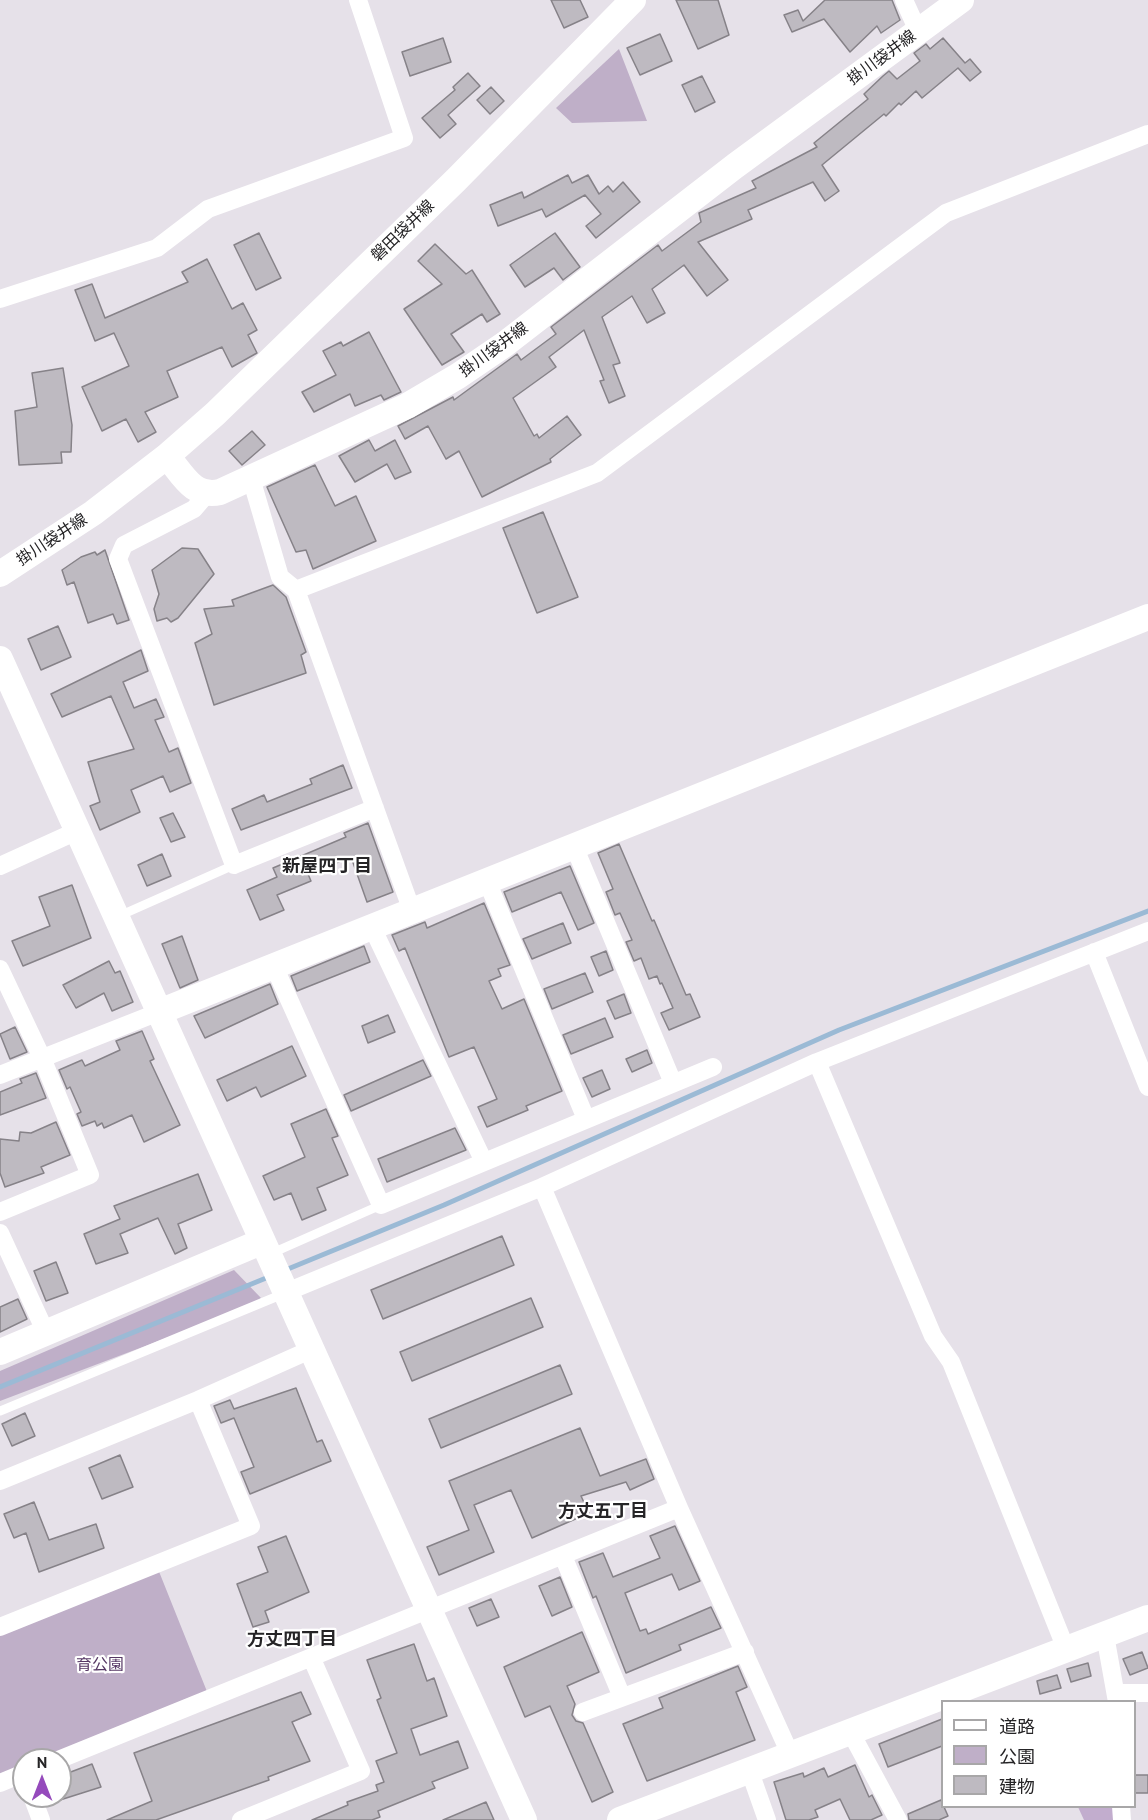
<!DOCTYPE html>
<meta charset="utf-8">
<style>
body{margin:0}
#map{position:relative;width:1148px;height:1820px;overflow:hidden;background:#e6e1e9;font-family:"PT Sans","Noto Sans JP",sans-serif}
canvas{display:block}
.legend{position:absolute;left:941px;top:1700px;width:195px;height:108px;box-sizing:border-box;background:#fff;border:2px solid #a8a7a8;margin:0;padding:8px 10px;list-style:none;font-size:18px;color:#252426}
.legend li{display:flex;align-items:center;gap:12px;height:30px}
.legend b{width:30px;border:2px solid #a8a7a8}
.north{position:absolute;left:12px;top:1748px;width:60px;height:60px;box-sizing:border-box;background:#fff;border:2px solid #a8a7a8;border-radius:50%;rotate:0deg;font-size:16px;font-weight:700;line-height:24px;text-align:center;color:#252426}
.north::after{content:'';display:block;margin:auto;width:21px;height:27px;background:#954abc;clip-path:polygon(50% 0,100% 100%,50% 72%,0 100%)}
</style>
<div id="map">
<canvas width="1148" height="1820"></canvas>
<ul class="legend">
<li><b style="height:8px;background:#fff"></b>道路</li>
<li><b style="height:16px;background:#bfafc8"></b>公園</li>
<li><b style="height:16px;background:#bebac1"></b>建物</li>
</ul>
<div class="north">N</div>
</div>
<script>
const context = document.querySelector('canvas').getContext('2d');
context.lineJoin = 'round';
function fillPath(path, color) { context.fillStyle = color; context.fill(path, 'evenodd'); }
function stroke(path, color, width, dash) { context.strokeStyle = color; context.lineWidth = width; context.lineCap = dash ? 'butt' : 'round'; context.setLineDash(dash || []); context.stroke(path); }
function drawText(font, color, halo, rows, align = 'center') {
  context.font = font + ' "PT Sans","Noto Sans JP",sans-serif'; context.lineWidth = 4.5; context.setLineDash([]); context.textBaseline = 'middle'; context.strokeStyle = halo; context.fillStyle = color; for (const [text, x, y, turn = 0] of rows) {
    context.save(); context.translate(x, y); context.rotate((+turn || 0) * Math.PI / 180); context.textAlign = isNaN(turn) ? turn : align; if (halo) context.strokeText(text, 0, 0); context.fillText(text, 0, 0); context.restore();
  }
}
const green = new Path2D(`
 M619 49 647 121 572 123 556 108Z
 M234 1270 261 1298 251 1306 0 1401V1371Z
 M156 1564 210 1699 57 1760H24V1773L0 1783V1627Z`);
const forest = new Path2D(`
 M1078 1807H1119V1820H1084Z`);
const stream = new Path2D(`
 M283 1271 444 1205 839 1030 1148 911
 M0 1387 271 1276`);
const building = new Path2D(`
 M551 0H580L588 17 564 28Z
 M676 0H718L729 35 698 49Z
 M825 0H892L900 20 881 33 877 26 850 52 824 19 792 32 784 15 798 10 803 21Z
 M660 34 672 61 640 75 627 48Z
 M443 38 451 62 410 76 402 52Z
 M943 38 965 63 970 59 981 72 970 81 958 68 922 98 916 91 901 105 899 103 886 116 884 114 822 165 839 191 825 201 813 182 748 210 752 219 698 242 728 280 707 296 684 265 652 289 665 313 647 323 632 296 602 317 620 363 613 365 625 396 609 403 600 381 604 380 584 330 549 357 556 367 513 398 534 436 537 434 539 438 567 416 581 435 550 459 551 462 482 497 459 451 446 459 428 426 405 439 398 426 453 397 454 400 517 354 521 360 556 334 551 327 641 258 658 245 662 251 701 222 699 213 756 188 752 181 817 147 814 143 868 99 864 94 883 76 889 71 897 79 920 61 914 53 926 44 930 49Z
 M468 73 480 86 448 115 456 124 440 138 422 118 455 90 453 87Z
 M702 76 715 102 695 112 682 85Z
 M491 87 504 101 490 114 477 100Z
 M568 175 572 183 588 175 599 194 608 186 613 192 623 182 640 202 596 238 586 226 601 214 585 195 546 217 542 209 498 226 490 205 522 192 524 198Z
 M259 233 281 278 256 290 234 245Z
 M555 233 580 267 563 280 554 268 525 287 510 265Z
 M435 244 466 274 472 270 500 314 487 322 482 314 451 334 464 352 442 365 404 309 442 284 418 261Z
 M207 259 232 309 243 303 257 330 248 335 257 353 232 367 222 347 167 371 178 397 145 412 156 432 138 442 126 419 102 431 82 387 129 366 114 333 95 341 75 290 92 284 105 318 188 282 182 272Z
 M369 332 401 392 384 400 381 395 355 406 350 394 314 412 302 392 336 375 323 351 341 342 343 346Z
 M63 368 72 425 71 452H61L62 463 19 465 15 411 37 407 32 373Z
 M252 431 265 445 242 465 229 451Z
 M369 440 375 451 395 440 411 472 395 479 387 464 355 482 339 456Z
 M315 465 335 506 356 496 376 541 313 569 306 550 296 552 267 487Z
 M543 512 578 597 537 613 503 528Z
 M182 548 198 549 214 574 178 618 171 622 167 618 157 621 154 609 159 594 152 570Z
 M105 550 129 620 117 624 113 614 88 623 74 582 67 585 62 570 81 557 95 552 97 555Z
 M273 585 286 597 306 652 301 655 306 673 214 705 195 643 212 634 204 609 234 606 232 600Z
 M58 626 71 657 41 670 28 639Z
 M141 650 148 671 123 682 134 708 156 699 164 717 155 720 169 752 178 748 191 783 170 792 163 776 131 790 140 812 100 830 90 806 100 802 88 762 134 749 111 696 62 717 51 694Z
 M343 765 352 788 241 830 232 809 264 795 267 802 312 784 310 779Z
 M173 813 185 837 171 842 160 818Z
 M368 823 393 892 367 902 351 857 308 874 311 881 277 895 284 910 260 920 247 890 277 877 273 868 346 837 344 833Z
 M619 844 652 921 654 920 686 995 690 994 700 1017 669 1030 661 1013 673 1008 662 983 660 984 657 976 649 979 641 958 634 961 626 942 632 940 620 913 615 915 606 892 613 889 598 853Z
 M162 854 171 876 147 886 138 865Z
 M570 866 594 923 578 930 561 892 512 912 504 892Z
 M72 885 91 938 23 966 12 941 50 926 39 897Z
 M484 903 510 965 498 969 501 976 489 981 502 1009 524 999 562 1091 526 1106 528 1110 487 1127 478 1107 497 1099 474 1047 449 1057 405 948 399 951 392 935 425 922 427 928Z
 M563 923 571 943 532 959 523 939Z
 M182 936 198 980 180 988 162 944Z
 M364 946 370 962 297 991 291 976Z
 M606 951 613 970 599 976 591 957Z
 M109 961 115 973 120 971 133 1002 112 1011 104 993 76 1008 63 985Z
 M585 973 593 992 552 1009 544 989Z
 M270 984 278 1004 205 1038 194 1016Z
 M624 994 631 1013 615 1019 607 1001Z
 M388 1015 395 1032 368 1043 362 1026Z
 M605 1018 613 1037 571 1054 563 1035Z
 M15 1027 27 1052 10 1059 0 1034Z
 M142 1031 154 1059 150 1061 180 1125 144 1142 132 1115 104 1128 102 1123 97 1126 95 1121 82 1126 77 1114 81 1112 70 1087 67 1089 59 1070 82 1060 85 1066 120 1050 116 1041Z
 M292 1046 306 1076 261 1097 256 1087 227 1101 217 1080Z
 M647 1050 652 1063 632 1072 626 1059Z
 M423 1060 431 1076 351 1111 344 1095Z
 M602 1070 610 1089 592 1097 583 1078Z
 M36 1073 46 1098 0 1115V1092L22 1083 20 1079Z
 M326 1109 338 1136 332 1138 348 1175 317 1188 326 1210 302 1220 291 1193 274 1200 263 1176 305 1157 291 1124Z
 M56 1122 70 1155 41 1167 44 1173 5 1187 0 1173V1139L19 1141 20 1132 31 1133Z
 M455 1128 466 1150 387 1182 378 1159Z
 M198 1174 212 1210 178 1224 187 1248 175 1254 158 1218 120 1234 128 1253 96 1264 84 1234 120 1219 114 1206Z
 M502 1236 514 1265 383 1319 371 1290Z
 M56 1262 68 1293 46 1301 34 1271Z
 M531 1298 543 1327 412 1381 400 1352Z
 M18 1299 27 1319 0 1332V1307Z
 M560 1365 572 1394 441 1448 429 1419Z
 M296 1388 317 1442 322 1440 331 1461 250 1494 241 1472 254 1467 234 1418 221 1423 214 1406 230 1400 234 1409Z
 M25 1413 35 1436 12 1446 2 1424Z
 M580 1428 600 1476 646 1459 654 1479 630 1490 626 1482 581 1496 589 1513 532 1538 511 1490 474 1505 494 1552 439 1575 427 1547 469 1530 449 1481Z
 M120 1455 133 1487 102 1499 89 1468Z
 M34 1502 49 1540 96 1524 104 1548 39 1572 26 1533 14 1538 4 1514Z
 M675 1526 700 1581 679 1590 672 1574 625 1593 640 1631 646 1629 648 1634 711 1607 721 1628 679 1645 681 1650 626 1673 596 1596 593 1598 579 1562 603 1553 613 1577 660 1558 650 1536Z
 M286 1536 309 1592 265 1611 269 1622 253 1627 237 1584 268 1572 258 1547Z
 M560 1577 572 1607 552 1616 539 1586Z
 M491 1599 499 1617 477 1626 469 1608Z
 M582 1632 599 1672 567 1686 575 1704 572 1715 576 1721 583 1723 613 1792 592 1802 550 1706 525 1717 504 1667Z
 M414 1644 427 1681 434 1678 447 1716 411 1729 420 1755 458 1741 468 1768 432 1782 435 1788 378 1811 380 1817 372 1820H312L348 1805 347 1802 378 1791 376 1785 384 1782 376 1761 397 1753 377 1700 381 1698 367 1660Z
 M1142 1652 1148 1668 1130 1675 1123 1659Z
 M1088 1663 1091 1676 1071 1682 1067 1669Z
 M738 1666 747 1687 736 1692 755 1740 647 1781 623 1724 663 1708 659 1698Z
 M1057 1675 1061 1688 1040 1694 1037 1681Z
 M301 1692 311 1714 292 1722 310 1761 268 1777 269 1780 156 1820H107L152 1801 134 1753Z
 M942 1719V1746L888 1767 879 1744Z
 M92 1764 101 1787 60 1800V1776Z
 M855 1765 869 1797 872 1795 882 1815 871 1820H850L840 1799 815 1810 818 1817 809 1820H786L774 1782 803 1773 804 1777 824 1768 828 1777Z
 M1134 1775H1148V1793H1134Z
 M941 1800 948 1816 939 1820H909L908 1814Z
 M486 1802 494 1820H443Z`);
const lane = new Path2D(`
 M119 916 234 865
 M270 1254 381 1205
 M0 1411 283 1294`);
const street = new Path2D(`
 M904 0 918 31
 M0 299 157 248 208 209 404 138 358 0
 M251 478 280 577 296 590
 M206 495 194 509 124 545 118 559 234 865 375 808
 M574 846 673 1083
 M0 866 77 831
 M487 881 586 1119
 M412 911 296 590 597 473 946 213 1148 134
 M372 927 484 1162
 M1094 952 1148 1087
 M274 966 381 1205 713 1067
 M0 969 42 1058 90 1175 0 1212
 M817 1062 933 1336 951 1362 1066 1649
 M0 1075 159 1012
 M542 1187 679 1508 791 1756
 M0 1233 46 1333
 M284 1293 542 1187 817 1062 1148 931
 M0 1481 198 1400 310 1350
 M563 1556 622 1697
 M0 1627 251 1526 198 1400
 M1105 1635 1117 1702
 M1117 1693H1148
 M583 1712 745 1652
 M851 1733 898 1820
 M58 1760 679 1508
 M750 1772 767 1820
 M0 1783 24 1773
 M32 1796 41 1820
 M1121 1806 1122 1820
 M241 1820 361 1771 312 1659`);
const secondary = new Path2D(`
 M167 456C183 475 193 498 220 492L407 406 458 376 505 344 735 166 961 0
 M0 574 93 513 167 456 215 414 456 180 633 0
 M0 659 524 1820
 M159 1012 1148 617
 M0 1352 261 1242
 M620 1820 1148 1618`);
const streetNames = [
 ["掛川袋井線",882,58,-36],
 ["磐田袋井線",403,231,-44],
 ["掛川袋井線",494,350,-36],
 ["掛川袋井線",52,540,-33]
];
const parkNames = [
 ["育公園",100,1665]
];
const neighbourhoodNames = [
 ["新屋四丁目",327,867],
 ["方丈五丁目",603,1512],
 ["方丈四丁目",292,1640]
];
fillPath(green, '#bfafc8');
fillPath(forest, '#c2adce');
stroke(stream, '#9bbad5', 5);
fillPath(building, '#bebac1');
stroke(building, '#868288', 1.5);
stroke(lane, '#fff', 9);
stroke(street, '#fff', 18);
stroke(secondary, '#fff', 26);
drawText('16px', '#252426', '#fff', streetNames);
drawText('16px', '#553764', '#fff', parkNames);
drawText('bold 18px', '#252426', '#fff', neighbourhoodNames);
</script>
